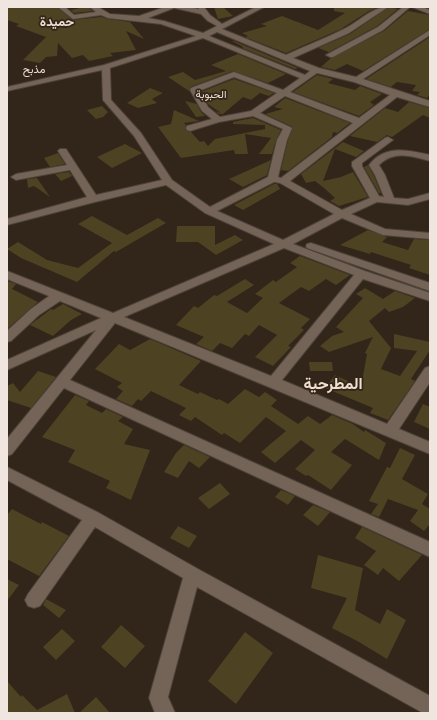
<!DOCTYPE html>
<meta charset="utf-8">
<style>
body{margin:0}
#map{position:relative;width:437px;height:720px;overflow:hidden;background:#322519;font-family:"Work Sans",sans-serif}
canvas{display:block}
.frame{position:absolute;inset:0;border:8px solid #f0e6df;pointer-events:none}
</style>
<div id="map">
<canvas width="437" height="720"></canvas>
<div class="frame"></div>
</div>
<script>
const context = document.querySelector('canvas').getContext('2d');
context.lineJoin = 'round';
function fillPath(path, color) { context.fillStyle = color; context.fill(path, 'evenodd'); }
function stroke(path, color, width, dash) { context.strokeStyle = color; context.lineWidth = width; context.lineCap = dash ? 'butt' : 'round'; context.setLineDash(dash || []); context.stroke(path); }
function drawText(font, color, halo, rows, align = 'center') {
  context.font = font + ' "Work Sans",Vazirmatn,sans-serif'; context.lineWidth = 3.5; context.setLineDash([]); context.textBaseline = 'middle'; context.strokeStyle = halo; context.fillStyle = color; for (const [text, x, y, turn = 0] of rows) {
    context.save(); context.translate(x, y); context.rotate((+turn || 0) * Math.PI / 180); context.textAlign = isNaN(turn) ? turn : align; if (halo) context.strokeText(text, 0, 0); context.fillText(text, 0, 0); context.restore();
  }
}
const building = new Path2D(`
 M7 7H57L73 20 101 17 108 19 130 22 144 39 126 31 136 50 110 53 113 56 89 61 83 55 72 58 58 43 57 56 46 57 40 63 23 60 46 37 16 26 19 24 7 20Z
 M85 7H89L92 11 74 13 71 10Z
 M214 7H223L233 16 218 19Z
 M334 7H379L369 11 341 29 286 53 245 37 248 36 242 33 267 26 261 24 282 16 318 30 345 13 334 11Z
 M389 7 398 9 377 26 329 52 318 48 350 34Z
 M408 11 430 15V29L363 71 347 64 335 70 321 67 331 58 384 31Z
 M430 37V94L427 98 417 95 420 92 412 91 416 85 397 82 391 87 366 79Z
 M232 41H234L298 68 295 69 242 48 243 47Z
 M238 54 286 74 268 83 233 71 190 87 189 91 168 77 183 72 195 80 226 71 211 65Z
 M317 75 333 79 328 83 355 90 360 86 382 94 370 102 374 105 359 116 293 92Z
 M234 79 274 93 269 96 260 93 251 100 243 97 223 114H219L215 111 221 113 208 104 201 92Z
 M150 88 163 93 152 99 157 103 138 108 127 103Z
 M285 98 350 123 337 133 333 132 332 137 288 171 281 170 288 140 293 127 265 114 283 109 274 107Z
 M185 101 197 104 201 112 205 116 196 117Z
 M409 102 430 108V118L423 115 392 137 387 135 377 142 350 136 385 108 398 112Z
 M102 106 108 112 103 117 96 119 87 110Z
 M174 110 199 121 184 123 186 125 185 129 187 131 191 132 200 142 204 141 208 146 215 139 265 129V125L233 124V122L242 120 253 118 281 130 276 140 272 154H259L271 138 245 134 248 154H235L234 150 181 158 158 127 171 124Z
 M343 142 364 151 356 157 335 149 323 181 341 177 353 172 368 197 339 206 330 201 335 198 324 188 315 181 306 183 301 174Z
 M125 144 142 153 112 168 97 157Z
 M58 153 65 164 50 167 44 158Z
 M271 160 267 175 243 187 229 179Z
 M368 165 374 176 381 193H379L364 167Z
 M69 172 72 176 61 181 55 174Z
 M37 178 50 197 34 186 28 188 27 179Z
 M274 184H277L280 189 243 210 234 205Z
 M92 216 127 235 158 218 166 223 116 252 114 251 77 282 21 258 7 249 18 242 47 260 78 268 112 243 78 224Z
 M177 226H215V245L235 235 243 240 216 255 198 242H176Z
 M368 230 387 237 382 242 408 250 414 239 430 240V275L409 268 411 265 371 252 370 254 340 245Z
 M300 256 350 275 336 285 326 279 309 291 301 287 279 303 310 319 301 328 304 330 288 346 291 347 273 366 255 357 277 335 259 325 249 336 245 334 232 348 220 343 212 351 196 344 204 337 176 325 194 306 198 308 214 295 217 296 245 279 254 285 227 302 247 313 263 298 255 294 273 280 276 282 297 267 290 263Z
 M7 281 16 284 12 289 38 302 7 329Z
 M365 288 383 299 395 291 415 298 403 307 389 312 385 308 369 321 391 348 381 369 400 376 417 351 394 348V334L430 342V350L411 379 415 381 388 420 370 413 373 408 325 388 335 375 361 387 367 354 365 353 373 337 329 352 320 346 332 336 344 332 336 327 363 298 356 294Z
 M63 304 82 314 71 320 53 336 30 325 51 309 53 310Z
 M150 339 201 361 179 385 198 394 200 392 217 400 219 399 228 404 245 389 259 397 265 392 277 400 271 406 298 424 308 416 320 424 332 415 353 424 364 432 365 430 386 443 379 460 345 439 331 452 352 465 331 490 308 475 306 476 295 469 315 450 301 440 275 463 261 452 286 431 266 417 240 443 224 433 222 435 195 417 191 421 179 415 186 408 151 391 141 401 138 399 132 406 116 399 123 391 117 387 122 383 95 369 119 344 130 350Z
 M309 362H332L333 371H310Z
 M38 371 56 377 31 408 7 400V386L13 383 20 392Z
 M75 395 89 401 86 405 102 413 106 409 123 417 118 421 133 429 124 444 150 450 131 500 106 488 110 481 68 462 75 450 42 437Z
 M423 404 430 407V429L414 422Z
 M184 445 210 457 199 468 189 461 178 478 164 472 176 453Z
 M400 448 415 455 402 479 428 494 422 504 430 509V524L424 531 410 521 418 510 388 499 379 517 371 514 378 504 369 501 387 467 390 468Z
 M220 483 230 494 209 509 198 498Z
 M281 490 295 496 288 505 275 497Z
 M313 505 330 512 318 526 303 515Z
 M12 509 41 524 42 522 69 536 39 576 7 559V515Z
 M178 526 197 536 189 548 170 538Z
 M362 527 422 555 399 581 383 568 378 575 364 565 376 551 355 538Z
 M318 555 363 568 355 610 380 624 387 609 406 620 387 659 359 642 332 628 347 598 311 588Z
 M7 579 19 585 7 601Z
 M46 599 66 610 59 618 43 605Z
 M121 625 145 646 125 668 101 647Z
 M62 629 75 641 56 660 43 647Z
 M245 632 273 653 236 704 208 681Z
 M7 681 21 697 22 695 37 710 67 694 75 713H7Z
 M96 697 110 713H79Z`);
const minor = new Path2D(`
 M58 7H65L74 15 96 12 90 7H98L110 14 139 16 165 7H188L199 9 198 7H204L210 15 222 24 256 7H264L222 29 286 55C305 46 324 39 342 30 358 23 371 7 388 7L349 33 293 58 319 68 356 77 430 30V35L363 79 430 101V107L397 97 290 181 342 210 370 198 352 166V162L385 138 388 137 393 140 362 163V166L379 196 384 197 375 175 369 165C385 144 408 150 430 155V161C411 156 394 150 379 165L385 175 394 198 408 199 430 193V199L408 205 377 202 351 214 385 229 430 233V239L383 235 342 218 293 244 365 271 430 293V301L363 279 282 380 387 424 425 368 430 366V382L399 429 430 442V454L115 323 70 380 430 542V557L64 388 12 454 7 456V439L96 330 7 370V360L101 318 60 301 39 315 11 341 7 342V331L31 309 49 296 7 279V271L113 313 274 244 205 213 166 185 95 202 7 225V219L87 197 70 170 16 180 11 177 16 174 67 165 58 151 60 149H66L96 195 162 180 134 136 103 100 102 70 7 91V87L104 65 196 36 161 24 108 18 101 15 73 19ZM174 8 201 14 208 21 217 26 203 33 164 21 148 18ZM217 32 310 71 305 75 209 36ZM203 38 300 78 283 90 234 72 191 88 190 90 202 111 212 119 187 126 186 128 187 130 190 131 219 122 253 116 283 129 277 140 268 177 210 207 172 180 141 133 111 100 110 68ZM317 73 354 82 390 95 359 118 290 92ZM234 77 277 93 251 111 220 117 208 107 199 91ZM285 96 353 123 281 178 278 177 287 140 292 128 260 113ZM274 182 280 183 334 214 283 240 217 211ZM284 248 354 275 271 376 124 317Z
 M403 7H410L383 30 333 57H330L326 55 378 27Z
 M412 7H422L430 10V14Z
 M311 243 430 283V291L307 248 306 246 307 244Z
 M7 467 99 513 198 569 430 696V713H423L197 587 168 697 175 713H155L149 698 183 578 95 527 40 606 34 608 28 606 25 600 28 594 82 520 7 480Z`);
const farNeighbourhoodnames = [
 ["مذبح",34,70],
 ["الحبوبة",211,95]
];
const farDistrictnames = [
 ["حميدة",57,22]
];
const districtNames = [
 ["المطرحية",333,384]
];
fillPath(building, '#4d4323');
stroke(minor, '#4d4239', 2);
fillPath(minor, '#736457');
drawText('11px', '#f0decf', '#322519', farNeighbourhoodnames);
drawText('bold 13px', '#f0decf', '#322519', farDistrictnames);
drawText('bold 16px', '#f0decf', '#322519', districtNames);
</script>
